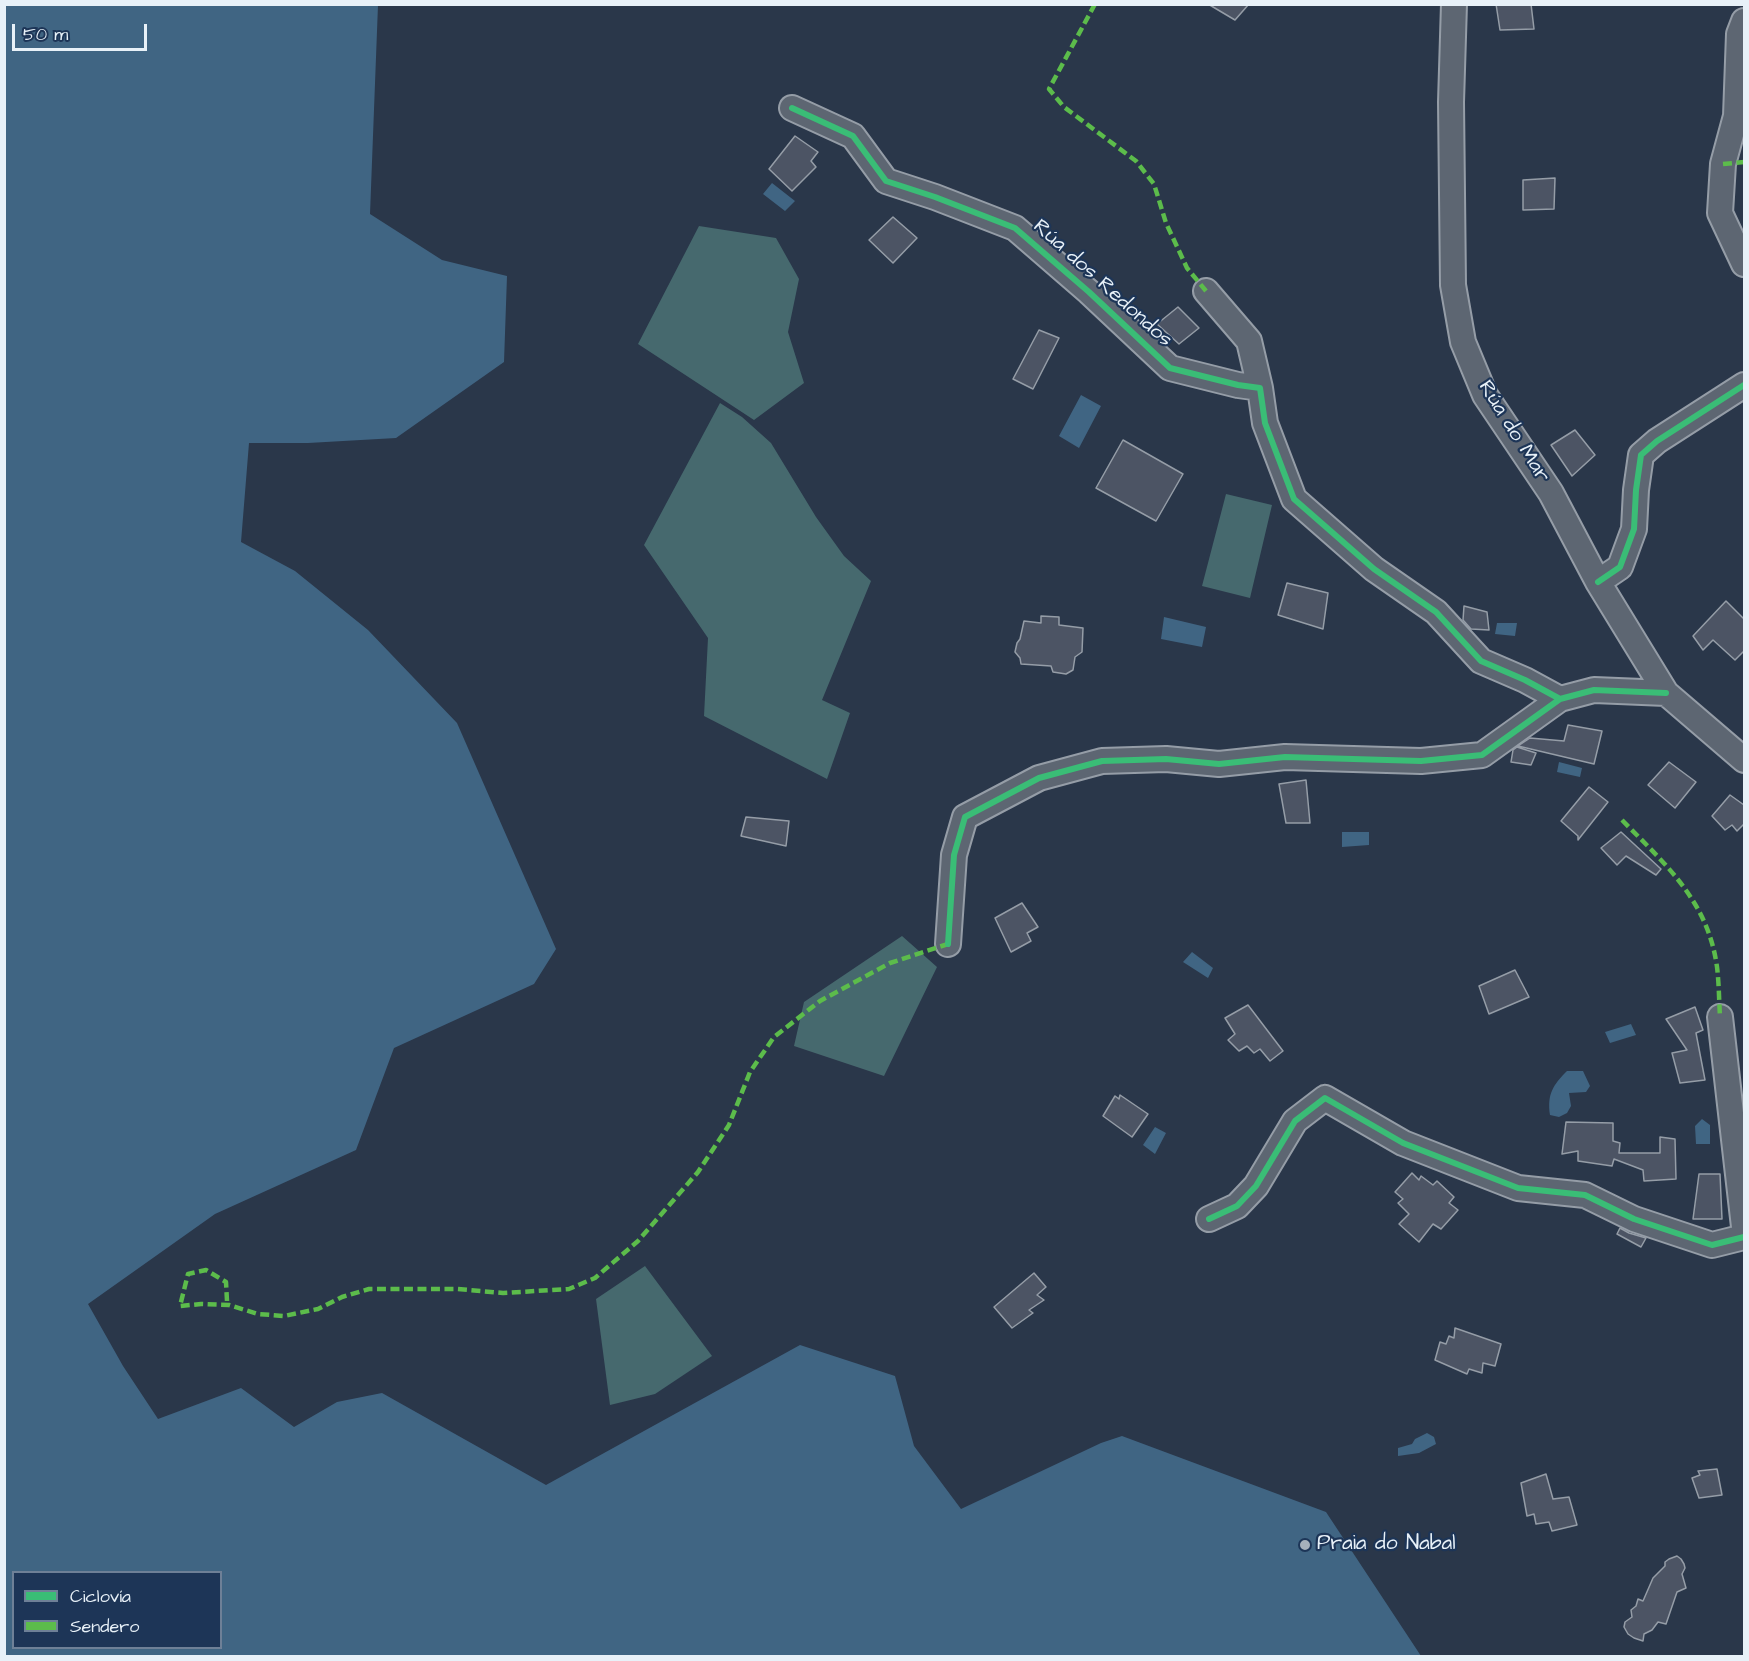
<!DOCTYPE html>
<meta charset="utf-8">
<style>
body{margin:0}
#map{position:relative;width:1749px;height:1661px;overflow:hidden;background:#2a374a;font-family:"Architects Daughter",sans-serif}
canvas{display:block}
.frame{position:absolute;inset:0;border:6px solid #e8f1f8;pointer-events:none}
.legend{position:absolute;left:12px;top:1571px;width:210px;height:78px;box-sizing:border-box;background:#1d3557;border:2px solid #6e8097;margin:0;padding:8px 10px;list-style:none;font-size:18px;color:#e8f1f8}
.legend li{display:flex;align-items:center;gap:12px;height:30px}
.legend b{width:30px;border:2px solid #6e8097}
.scale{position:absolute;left:12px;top:24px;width:135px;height:27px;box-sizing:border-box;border:3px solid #e8f1f8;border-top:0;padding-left:8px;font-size:18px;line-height:21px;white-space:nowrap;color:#e8f1f8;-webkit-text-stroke:4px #1d3557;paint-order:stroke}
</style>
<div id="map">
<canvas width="1749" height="1661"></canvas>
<div class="frame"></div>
<ul class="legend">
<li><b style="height:8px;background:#3abd76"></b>Ciclovía</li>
<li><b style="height:8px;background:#5cbc4b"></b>Sendero</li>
</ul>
<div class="scale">50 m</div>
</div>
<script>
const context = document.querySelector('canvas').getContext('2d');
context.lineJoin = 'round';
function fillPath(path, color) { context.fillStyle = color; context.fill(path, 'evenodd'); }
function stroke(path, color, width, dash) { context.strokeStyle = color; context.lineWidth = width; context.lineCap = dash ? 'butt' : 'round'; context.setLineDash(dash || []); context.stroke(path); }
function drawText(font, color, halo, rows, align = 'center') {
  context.font = font + ' "Architects Daughter",sans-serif'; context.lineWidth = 4.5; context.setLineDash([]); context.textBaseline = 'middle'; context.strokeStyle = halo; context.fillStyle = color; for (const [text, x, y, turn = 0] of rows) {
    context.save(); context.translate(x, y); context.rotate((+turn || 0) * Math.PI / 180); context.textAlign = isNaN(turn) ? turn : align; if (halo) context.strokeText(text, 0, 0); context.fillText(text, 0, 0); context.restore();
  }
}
const green = new Path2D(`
 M699 226 776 238 799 279 788 332 804 383 754 420 638 344Z
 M720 403 742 417 771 443 816 517 844 556 871 581 822 700 850 713 827 779 704 716 708 638 644 545Z
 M1226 494 1272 505 1250 598 1202 586Z
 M902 936 937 967 884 1076 794 1046 804 1002Z
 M645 1266 712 1356 655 1394 610 1405 596 1299Z`);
const water = new Path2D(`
 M5 4 378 5 370 214 442 260 507 276 504 362 396 438 308 443H249L241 542 295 571 368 630 457 723 556 949 534 984 394 1048 356 1150 215 1214 88 1304 123 1366 158 1419 241 1388 294 1427 337 1402 382 1393 546 1485 800 1345 895 1376 914 1446 961 1509 1101 1443 1122 1436 1326 1512 1421 1656H5ZM220 1572V1648H14V1572Z
 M772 183 795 201 785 211 763 194Z
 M1081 395 1101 406 1079 448 1059 436Z
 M1164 617 1206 627 1202 647 1161 639Z
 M1497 623H1517L1515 636 1495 634Z
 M1559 762 1582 768 1580 777 1557 772Z
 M1342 832H1369V845L1342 847Z
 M1192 952 1213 968 1208 978 1183 962Z
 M1631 1024 1636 1035 1610 1043 1605 1032Z
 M1567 1071H1583L1590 1086 1586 1092 1569 1093 1571 1106 1567 1113 1559 1117 1550 1115C1547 1094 1553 1085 1567 1071Z
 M1702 1119 1710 1125V1144H1696L1695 1126Z
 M1155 1127 1166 1133 1155 1154 1143 1145Z
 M1427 1433 1434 1437 1436 1444 1419 1453 1398 1456V1448L1412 1444 1415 1439Z`);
const building = new Path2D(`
 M1208 4H1249L1235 20Z
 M1496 4H1531L1534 29 1500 30Z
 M795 136 818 152 811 161 816 167 792 191 769 169Z
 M1555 178 1554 209 1523 210V180Z
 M893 217 917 238 893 263 869 240Z
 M1178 307 1199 328 1179 344 1157 324Z
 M1039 330 1059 338 1033 389 1013 379Z
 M1575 430 1595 455 1572 476 1551 445Z
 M1123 440 1183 474 1156 521 1096 488Z
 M1287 583 1328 593 1323 629 1278 615Z
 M1726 601 1744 619V651L1735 660 1713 640 1703 650 1693 636Z
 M1464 606 1487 612 1489 630 1471 629 1463 620Z
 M1041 616 1059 617V625L1083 628 1082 652 1075 657 1073 670 1066 674 1053 672 1051 666 1021 664 1020 658 1015 652 1017 643 1020 639 1024 621 1041 623Z
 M1568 725 1602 731 1594 764 1518 746 1530 738 1564 741Z
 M1517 747 1536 753 1531 765 1511 762 1513 750Z
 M1669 762 1696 782 1675 808 1648 785Z
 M1306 780 1310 823H1286L1279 784Z
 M1589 787 1608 802 1578 840V836L1561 821Z
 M1730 795 1744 805V824L1737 831 1732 825 1725 830 1712 816Z
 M746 817 789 821 786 846 741 836Z
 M1621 832 1661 869 1656 875 1626 856 1617 865 1601 848Z
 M1022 903 1038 927 1027 933 1031 941 1011 952 995 918Z
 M1515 970 1529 997 1489 1014 1479 986Z
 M1248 1005 1283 1051 1270 1061 1260 1049 1254 1053 1247 1046 1239 1051 1228 1040 1235 1034 1225 1018Z
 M1695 1007 1703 1030 1696 1033 1705 1080 1680 1083 1672 1053 1687 1050 1666 1019Z
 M1120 1095 1148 1114 1132 1137 1103 1116 1115 1096 1119 1099Z
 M1566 1122 1613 1123V1141L1620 1143 1619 1153H1660V1137L1675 1139 1676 1179 1644 1181 1643 1170 1614 1159 1612 1166 1578 1161V1151L1562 1154Z
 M1412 1173 1419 1180 1421 1176 1433 1185 1437 1181 1454 1197 1449 1203 1458 1210 1441 1229 1433 1224 1419 1242 1399 1224 1409 1214 1398 1203 1403 1199 1395 1192Z
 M1699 1174H1720L1722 1219H1693Z
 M1620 1228 1629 1233 1646 1238 1641 1247 1617 1234Z
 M1034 1273 1046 1287 1037 1295 1044 1300 1029 1310 1033 1313 1012 1328 994 1307Z
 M1455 1328 1501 1344 1495 1366 1483 1363 1482 1373 1469 1369 1467 1374 1435 1360 1440 1342 1446 1344 1449 1336 1454 1338Z
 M1717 1469 1722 1495 1699 1498 1692 1478 1700 1475 1698 1471Z
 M1546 1474 1553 1499 1569 1497 1577 1525 1552 1531 1549 1522 1536 1524 1534 1514 1527 1516 1521 1483Z
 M1677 1556 1681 1559 1684 1564 1685 1568 1682 1574 1686 1588 1677 1592 1666 1624 1658 1622 1652 1630 1644 1634 1643 1641 1634 1638 1628 1634 1624 1627 1625 1622 1632 1617 1631 1610 1636 1606 1638 1599 1643 1601 1653 1578 1665 1566V1562L1669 1559Z`);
const minor = new Path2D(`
 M1454 4 1451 102 1453 285 1463 342 1485 395 1551 493 1598 582 1666 693 1744 760
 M1744 21 1739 34 1736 116 1723 164 1720 213 1744 264
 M792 108 853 136 886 181 935 197 1015 228 1089 292 1170 368 1238 385 1260 388 1265 423 1294 499 1374 569 1436 612 1481 661 1525 680 1560 699 1594 690 1666 693
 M1206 291 1249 341 1260 388
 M1598 582 1620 567 1634 529 1636 490 1641 455 1657 441 1744 385
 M948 944 954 855 965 817 1039 778 1102 761 1166 759 1219 764 1285 757 1421 761 1482 755 1560 699
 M1720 1017 1744 1227
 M1209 1219 1237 1206 1256 1186 1295 1121 1325 1098 1403 1143 1518 1188 1585 1195 1634 1219 1712 1245 1744 1237`);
const quiet = new Path2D(`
 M1095 4 1049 89 1064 107 1136 161 1154 184 1166 223 1187 268 1206 291
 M1723 164 1744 162
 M1622 820C1666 865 1708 901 1717 967 1719 983 1719 1001 1720 1017
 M227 1301 226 1282 206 1270 188 1274 180 1306 201 1304 229 1305 258 1314 284 1316 318 1309 342 1297 369 1289H457L503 1293 569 1289 595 1278 638 1241 698 1172 729 1125 750 1072 774 1037 820 1001 890 963 948 944`);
const cycleway = new Path2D(`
 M792 108 853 136 886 181 935 197 1015 228 1089 292 1170 368 1238 385 1260 388 1265 423 1294 499 1374 569 1436 612 1481 661 1525 680 1560 699 1594 690 1666 693
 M1598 582 1620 567 1634 529 1636 490 1641 455 1657 441 1744 385
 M948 944 954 855 965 817 1039 778 1102 761 1166 759 1219 764 1285 757 1421 761 1482 755 1560 699
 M1209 1219 1237 1206 1256 1186 1295 1121 1325 1098 1403 1143 1518 1188 1585 1195 1634 1219 1712 1245 1744 1237`);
const markers = [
 [1305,1545,6,"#a6b0bb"]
];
const streetNames = [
 ["Rúa dos Redondos",1102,284,42],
 ["Rúa do Mar",1513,432,58]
];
const poiNames = [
 ["Praia do Nabal",1317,1545]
];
fillPath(green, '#46696e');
fillPath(water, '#406583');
fillPath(building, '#4c5464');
stroke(building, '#959da7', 1.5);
stroke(minor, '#959da7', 28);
stroke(minor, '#5d6672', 24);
stroke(quiet, '#5cbc4b', 4.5, [9, 4.5]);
stroke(cycleway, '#3abd76', 6);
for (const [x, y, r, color] of markers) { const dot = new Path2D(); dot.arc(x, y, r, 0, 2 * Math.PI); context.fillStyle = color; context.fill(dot); stroke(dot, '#1d3557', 2); }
drawText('21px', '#e8f1f8', '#1d3557', streetNames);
drawText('21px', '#e8f1f8', '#1d3557', poiNames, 'left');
</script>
